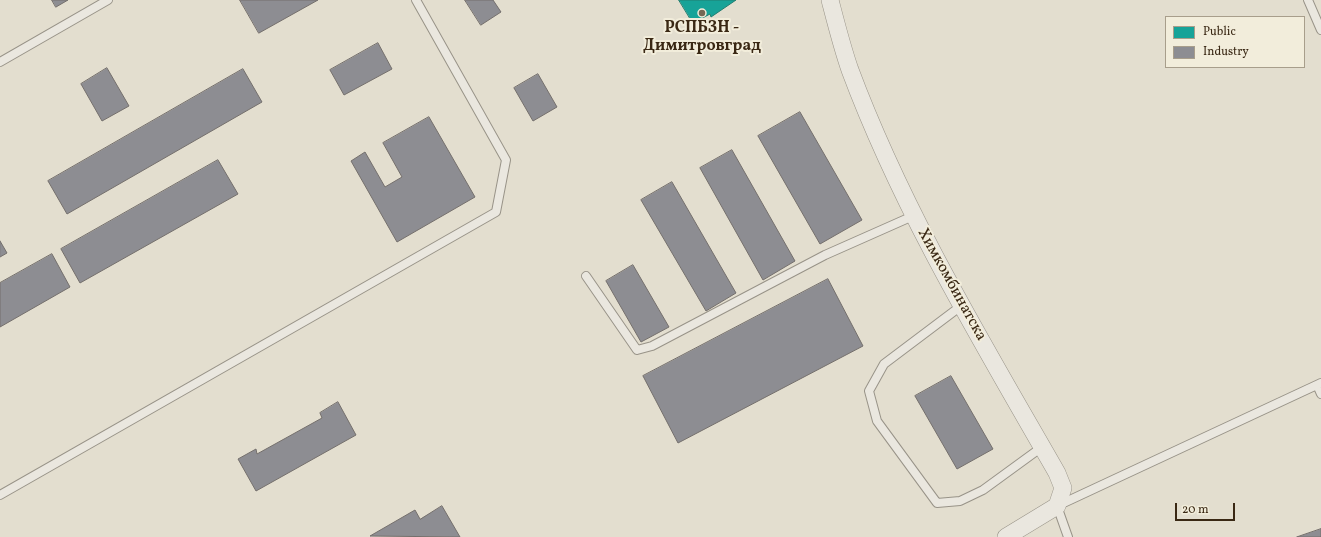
<!DOCTYPE html>
<meta charset="utf-8">
<style>
body{margin:0}
#map{position:relative;width:1321px;height:537px;overflow:hidden;background:#e3decf;font-family:Vollkorn,serif}
canvas{display:block}
.legend{position:absolute;left:1165px;top:16px;width:140px;height:52px;box-sizing:border-box;background:#f2eddb;border:1px solid #a89e8b;margin:0;padding:5px 7px;list-style:none;font-size:12px;color:#3a2814}
.legend li{display:flex;align-items:center;gap:8px;height:20px}
.legend b{width:20px;border:1px solid #a89e8b}
.scale{position:absolute;left:1175px;top:503px;width:60px;height:18px;box-sizing:border-box;border:2px solid #3a2814;border-top:0;padding-left:5px;font-size:12px;line-height:14px;white-space:nowrap;color:#3a2814;-webkit-text-stroke:3px #f2eddb;paint-order:stroke}
</style>
<div id="map">
<canvas width="1321" height="537"></canvas>
<ul class="legend">
<li><b style="height:11px;background:#17a398"></b>Public</li>
<li><b style="height:11px;background:#8d8d92"></b>Industry</li>
</ul>
<div class="scale">20 m</div>
</div>
<script>
const context = document.querySelector('canvas').getContext('2d');
context.lineJoin = 'round';
function fillPath(path, color) { context.fillStyle = color; context.fill(path, 'evenodd'); }
function stroke(path, color, width, dash) { context.strokeStyle = color; context.lineWidth = width; context.lineCap = dash ? 'butt' : 'round'; context.setLineDash(dash || []); context.stroke(path); }
function drawText(font, color, halo, rows, align = 'center') {
  context.font = font + ' Vollkorn,serif'; context.lineWidth = 4; context.setLineDash([]); context.textBaseline = 'middle'; context.strokeStyle = halo; context.fillStyle = color; for (const [text, x, y, turn = 0] of rows) {
    context.save(); context.translate(x, y); context.rotate((+turn || 0) * Math.PI / 180); context.textAlign = isNaN(turn) ? turn : align; if (halo) context.strokeText(text, 0, 0); context.fillText(text, 0, 0); context.restore();
  }
}
const public = new Path2D(`
 M679 0H736L711 17 710 14 693 23Z`);
const industry = new Path2D(`
 M52 0H68L56 7Z
 M240 0H318L259 33Z
 M465 0H493L501 12 481 25Z
 M378 43 392 69 344 95 330 70Z
 M107 68 129 106 102 121 81 84Z
 M243 69 262 102 67 214 48 181Z
 M538 74 557 107 533 121 514 88Z
 M800 112 862 220 820 244 758 136Z
 M429 117 475 197 397 242 351 161 365 152 385 187 402 177 383 143Z
 M732 150 795 261 763 280 700 168Z
 M218 160 238 194 80 283 61 249Z
 M672 182 736 293 706 311 641 200Z
 M0 241 7 253 0 257Z
 M52 254 70 287 0 327V283Z
 M633 265 669 327 641 342 606 281Z
 M828 279 863 346 678 443 643 376Z
 M951 376 993 449 957 469 915 396Z
 M338 402 356 435 256 491 238 459 256 449 257 454 322 418 320 413Z
 M442 506 460 537 370 536 415 510 420 519Z
 M1321 529V537H1297Z`);
const lane = new Path2D(`
 M1308 0 1321 30
 M0 62 108 0
 M586 276 637 350 652 346 825 255 913 216
 M961 306 884 364 869 391 877 421 937 503 960 501 983 490 1042 447
 M1317 385 1321 394
 M0 495 496 212 506 160 416 0
 M1068 537 1057 506 1321 383`);
const street = new Path2D(`
 M830 0C836 23 842 47 850 70 903 212 982 342 1057 473L1063 488 1057 506 1006 537`);
const markers = [
 [702,13,4,"#756855"]
];
const poiNames = [
 ["РСПБЗН -",702,29],
 ["Димитровград",702,47]
];
const streetNames = [
 ["Химкомбинатска",951,285,61]
];
fillPath(public, '#17a398');
stroke(public, '#227e70', 1);
fillPath(industry, '#8d8d92');
stroke(industry, '#746f6c', 1);
stroke(lane, '#989388', 10);
stroke(street, '#989388', 18);
stroke(lane, '#eae7df', 8);
stroke(street, '#eae7df', 17);
for (const [x, y, r, color] of markers) { const dot = new Path2D(); dot.arc(x, y, r, 0, 2 * Math.PI); context.fillStyle = color; context.fill(dot); stroke(dot, '#f2eddb', 1.5); }
drawText('bold 16px', '#3a2814', '#f2eddb', poiNames);
drawText('16px', '#3a2814', '#f2eddb', streetNames);
</script>
